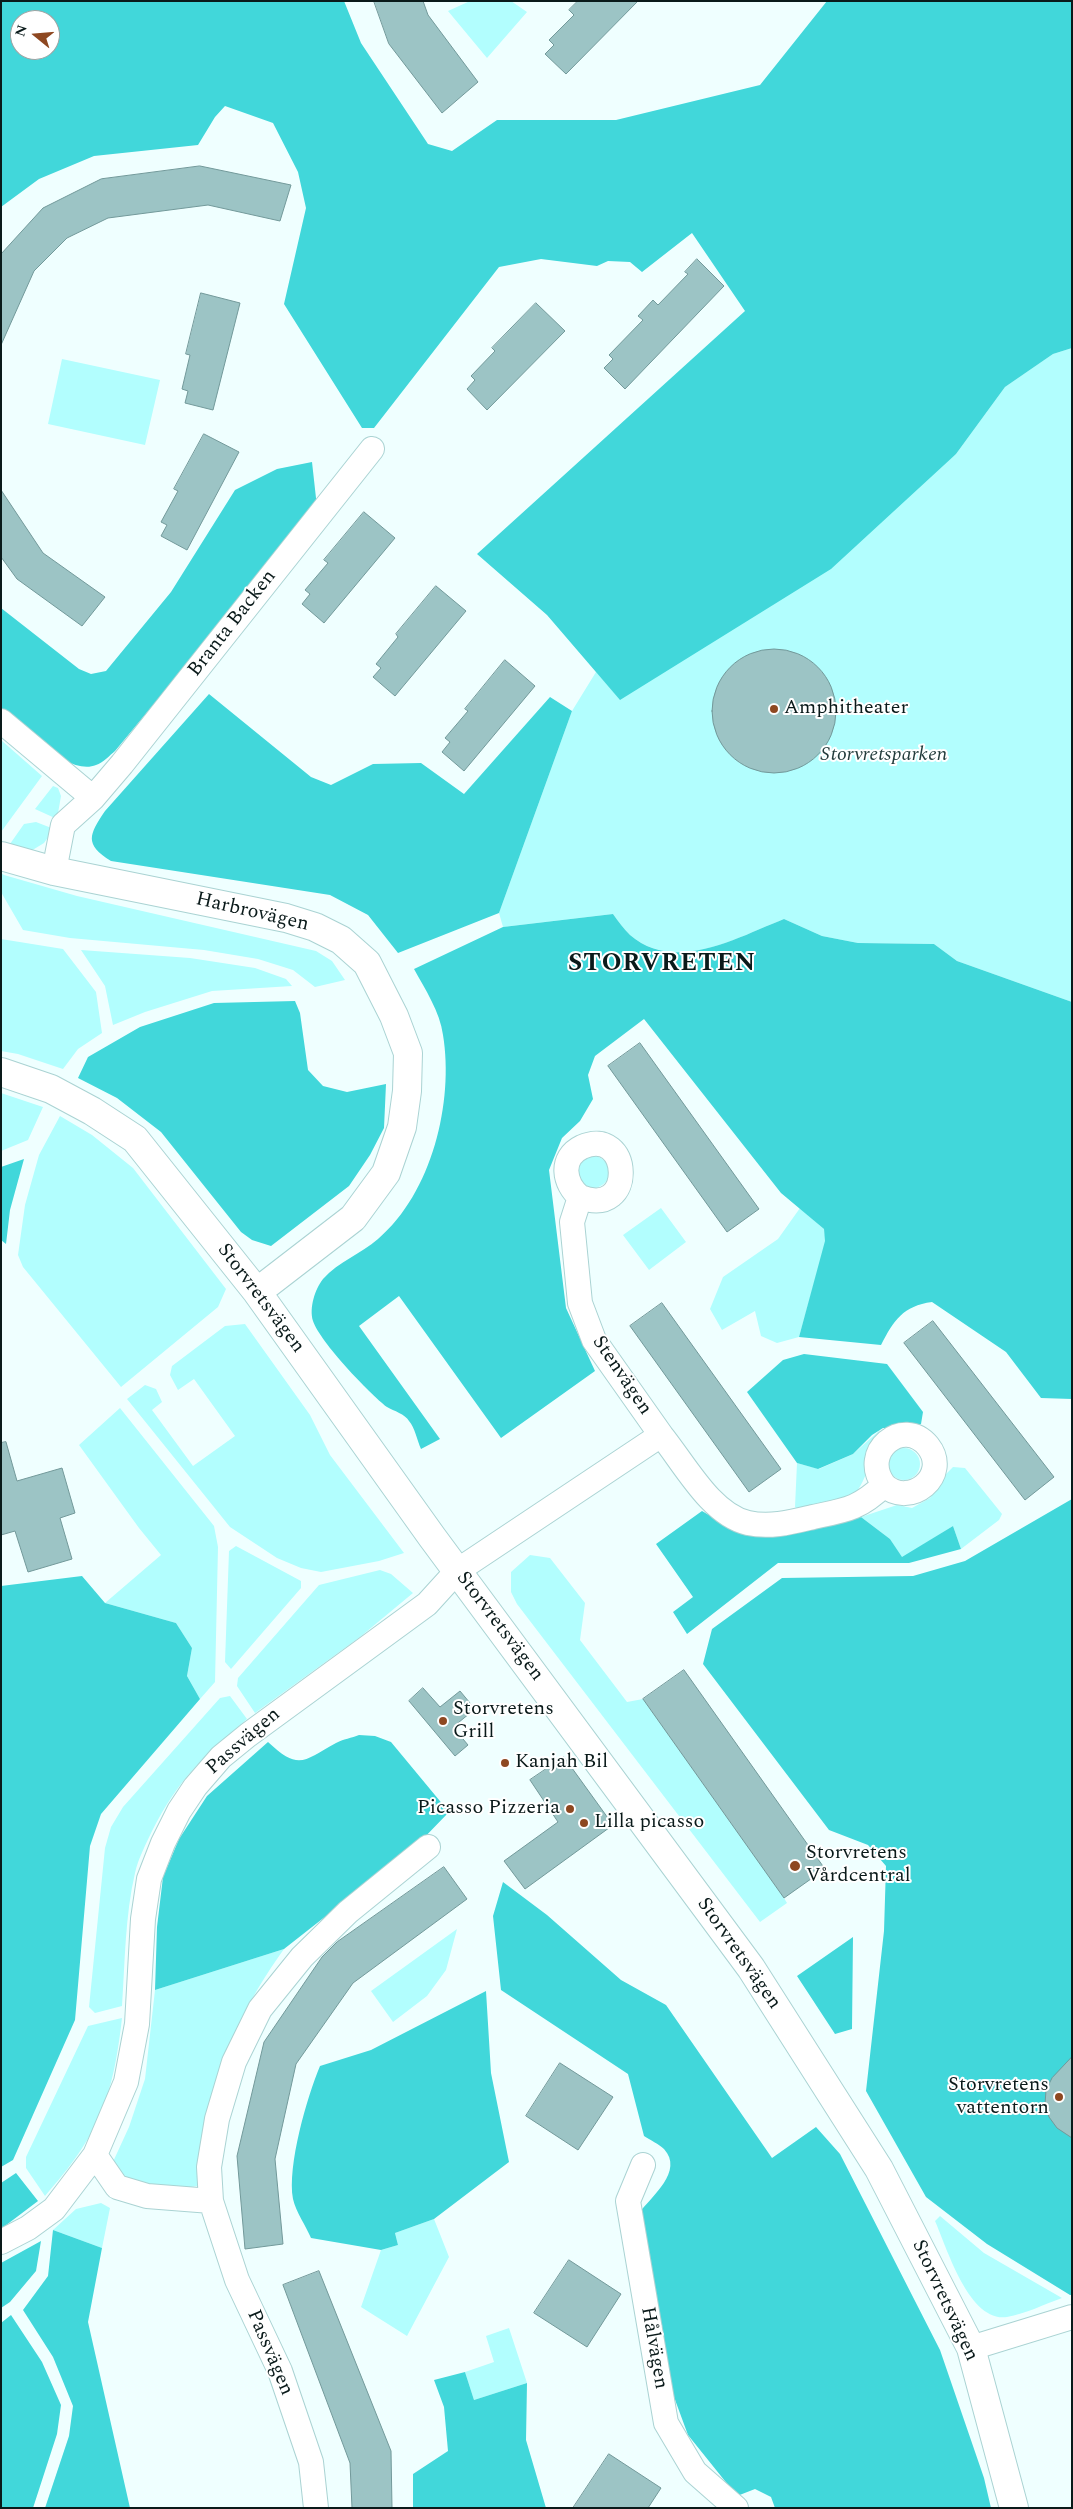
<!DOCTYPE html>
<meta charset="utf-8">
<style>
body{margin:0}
#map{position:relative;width:1073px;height:2509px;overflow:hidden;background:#efffff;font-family:Spectral,serif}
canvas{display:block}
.frame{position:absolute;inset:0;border:2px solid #0a1a1a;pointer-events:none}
.north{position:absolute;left:10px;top:10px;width:50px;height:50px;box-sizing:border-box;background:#fff;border:1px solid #9da3a3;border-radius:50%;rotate:287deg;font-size:14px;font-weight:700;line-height:20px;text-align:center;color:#0a1a1a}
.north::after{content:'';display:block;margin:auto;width:18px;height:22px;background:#8e4821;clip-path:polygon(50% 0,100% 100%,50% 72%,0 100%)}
</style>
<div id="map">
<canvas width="1073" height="2509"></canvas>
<div class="frame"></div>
<div class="north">N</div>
</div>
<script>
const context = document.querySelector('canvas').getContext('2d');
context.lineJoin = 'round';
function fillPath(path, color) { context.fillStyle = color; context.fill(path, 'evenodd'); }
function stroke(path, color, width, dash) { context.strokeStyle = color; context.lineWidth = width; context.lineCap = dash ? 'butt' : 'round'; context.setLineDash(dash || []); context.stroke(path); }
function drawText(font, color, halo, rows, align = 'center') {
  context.font = font + ' Spectral,serif'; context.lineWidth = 4; context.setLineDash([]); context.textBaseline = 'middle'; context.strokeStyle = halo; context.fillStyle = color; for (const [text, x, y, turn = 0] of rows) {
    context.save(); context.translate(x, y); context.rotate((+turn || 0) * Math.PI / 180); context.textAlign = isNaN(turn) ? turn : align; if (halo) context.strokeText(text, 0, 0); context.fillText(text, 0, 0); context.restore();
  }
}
const green = new Path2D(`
 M470 1H511L527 12 487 58 448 11Z
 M1072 348V1002L957 961 934 944 858 943 822 936 784 919C738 937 676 974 630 935 624 929 618 921 613 914L503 927 499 913 572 711 596 672 620 699 956 454 1005 387 1053 354Z
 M62 359 160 380 145 445 48 424Z
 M1 740 42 776 1 832Z
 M53 786 58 788 61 796 57 819 35 809Z
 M36 822 54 829 44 843 26 854 5 851 24 824Z
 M1 873 4 875 77 896 316 951 332 961 345 980 315 987 293 970 258 959 204 950 70 938 23 930 1 892Z
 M1 939 63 949 96 992 102 1033 78 1049 63 1069 18 1054 1 1051Z
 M81 950 190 958 255 968 286 979 292 986 212 991 145 1012 113 1025 105 986Z
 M1 1093 43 1107 28 1140 1 1151Z
 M60 1116 92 1135 133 1168 226 1289 218 1307 121 1387 23 1267 18 1255 25 1205 39 1155Z
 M577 1172a16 16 0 1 1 32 0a16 16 0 1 1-32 0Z
 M661 1208 686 1242 649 1270 623 1235Z
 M800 1208 824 1229 826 1241 799 1337 777 1343 761 1336 755 1311 722 1330 710 1309 723 1277 778 1239Z
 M245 1324 310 1415 330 1455 404 1553 379 1561 321 1572 301 1568 277 1558 230 1527 127 1399 145 1385 156 1389 162 1402 152 1410 193 1466 235 1436 194 1379 178 1390 170 1375 172 1366 225 1326Z
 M120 1408 214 1526 218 1547 215 1682 200 1699 187 1676 192 1648 176 1623 105 1603 161 1555 139 1528 79 1445Z
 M880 1430C873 1450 865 1495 844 1502 830 1507 815 1509 801 1512L795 1507 797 1463 819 1469 853 1454Z
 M888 1464a16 16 0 1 1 32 0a16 16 0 1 1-32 0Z
 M953 1467 965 1468 1002 1514 999 1520 961 1549 953 1526 902 1558 890 1539 861 1517 897 1505 912 1508 930 1498 944 1476Z
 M236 1546 301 1581V1588L231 1669 225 1662 229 1551Z
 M530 1555 550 1558 585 1603 580 1640 627 1702 643 1699 784 1898 787 1903 760 1922 517 1604 511 1592V1572Z
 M380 1570 391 1574 413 1593 360 1637 255 1713 237 1686 238 1678 319 1585Z
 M230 1696 247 1719C203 1757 179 1778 152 1831 146 1844 138 1859 135 1873 125 1916 125 1962 122 2006L95 2013 89 2007 105 1848 111 1827 123 1807 220 1698Z
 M457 1929 446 1970 427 1996 393 2022 371 1991Z
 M284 1949C248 1999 220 2055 208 2115 203 2139 208 2164 197 2186 165 2192 133 2193 112 2164L129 2127 145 2079 155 1990Z
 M122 2018C113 2098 99 2135 45 2196L26 2168V2157L88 2026Z
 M101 2203 110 2208 102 2248 53 2230 76 2209Z
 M940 2216 984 2253 1062 2298C1045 2304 1025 2314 1007 2317 969 2323 947 2248 935 2221Z
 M434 2219 449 2257 407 2336 361 2307 381 2250 398 2245 395 2233Z
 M509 2328 527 2383 474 2400 465 2372 494 2362 486 2336Z`);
const forest = new Path2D(`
 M1 1H344L361 43 428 144 452 151 497 120H616L760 85 827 1H1072V348L1053 354 1005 387 956 454 831 569 620 700 547 615 477 554 745 311 692 233 642 272 630 262 608 261 597 266 541 259 499 267 374 428H362L284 304 306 208 298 172 273 123 225 106 215 117 198 145 94 156 39 179 1 207ZM20 20H50V50H20Z
 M312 462 317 507 115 751C110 755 103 763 96 765 68 777 21 726 1 709V608L79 669 91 674 106 671 171 592 235 490 277 469Z
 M209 694 311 777 331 785 373 764 421 763 464 794 550 697 572 711 499 913 398 953 368 915 330 895 111 861C84 844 89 835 105 811Z
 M613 914C618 921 624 929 630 935 675 974 738 937 784 919L822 936 858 943 934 944 957 961 1072 1002V1399L1041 1398 1006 1352 932 1302C903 1306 894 1320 881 1345L799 1337 825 1241 824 1229 781 1193 644 1019 595 1056 588 1075 593 1099 580 1121 562 1138 549 1170 566 1308 595 1371 501 1438 399 1296 359 1326 440 1439 421 1449C417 1440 415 1428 409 1421 405 1414 394 1411 387 1407 370 1394 320 1342 313 1321 309 1308 315 1289 323 1279 339 1261 361 1254 378 1239 432 1193 454 1102 443 1035 440 1012 425 989 414 969L503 927Z
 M295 1001 300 1013 308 1070 323 1086 347 1092 386 1084 384 1128 370 1155 349 1186 271 1246 252 1240 241 1232 161 1132 117 1098 78 1078 88 1057 140 1027 214 1003Z
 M24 1159 10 1210 6 1244 1 1240V1167Z
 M804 1354 887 1364 923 1412 921 1424 910 1428H883L872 1435 853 1454 818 1469 797 1463 747 1392 783 1360Z
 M1072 1499V2295H1070L987 2244 926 2197 866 2091 884 1931 886 1866 868 1845 829 1830 703 1664 712 1629 782 1578 913 1576 965 1561Z
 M702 1511 719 1521 765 1534 861 1517 890 1539 902 1557 953 1526 961 1549 909 1563H778L687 1634 673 1612 693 1597 656 1544Z
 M82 1576 105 1603 176 1623 192 1648 187 1676 200 1699 101 1814 90 1846 75 2020 13 2160 1 2167V1586Z
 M359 1735 375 1736 391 1742 449 1812 419 1843 284 1949 155 1990 157 1927 163 1877 179 1839 207 1796 268 1742C300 1772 304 1760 336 1743 343 1739 352 1738 359 1735Z
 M503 1882 547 1915 621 1980 666 2005 772 2158 816 2127 840 2154 940 2350 984 2478 991 2508H775L771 2497 755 2489 737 2496 688 2435 674 2397 639 2213C652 2196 684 2171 664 2149 659 2144 650 2140 644 2136L628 2074 501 1990 493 1916Z
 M853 1937 852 2029 835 2034 797 1976Z
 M486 1991 491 2073 509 2162 434 2219 395 2233 398 2245 381 2250 311 2238C306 2226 296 2212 293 2199 287 2166 307 2097 320 2066L371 2050Z
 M16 2173 38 2201 1 2229V2183Z
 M53 2230 102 2248 88 2322 130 2508H45L69 2436 73 2406 53 2357 23 2310 48 2276Z
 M41 2241 36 2271 10 2302 1 2308V2263Z
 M11 2315 42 2362 61 2405 57 2434 33 2508H1V2323Z
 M465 2372 474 2400 527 2383 526 2440 546 2508H413V2474L448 2451 444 2407 434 2380Z`);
const building = new Path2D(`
 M374 1H423L428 15 478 82 442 113 389 44Z
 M578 1H638L566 74 545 54 554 45 549 40 574 15 569 10Z
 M200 166 291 185 280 221 208 205 108 218 67 238 34 271 1 345V254L43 208 101 179Z
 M697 259 724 286 625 389 604 368 613 359 609 355 643 320 638 316 653 300 658 305 688 274 685 272Z
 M201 293 240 303 213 410 185 403 188 391 182 389 190 355 186 354Z
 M536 303 565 331 487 410 467 389 475 380 471 376 495 351 492 348Z
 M204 434 239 452 187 550 161 536 167 525 161 522 178 491 174 489Z
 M1 490 43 553 105 597 82 626 17 579 1 557Z
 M364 512 395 538 324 623 302 604 310 594 305 590 328 563 324 560Z
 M436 586 466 611 395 696 373 677 381 668 376 664 398 637 396 634Z
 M712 711a62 62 0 1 1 124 0a62 62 0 1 1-124 0Z
 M505 660 535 686 464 771 442 752 450 742 445 738 468 711 465 709Z
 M640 1043 759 1209 727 1232 608 1066Z
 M662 1303 781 1469 749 1492 630 1326Z
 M933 1321 1054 1477 1025 1500 904 1343Z
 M6 1442 17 1481 62 1468 75 1513 60 1518 72 1559 28 1572 15 1531 1 1535V1443Z
 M684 1670 825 1869 784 1898 643 1699Z
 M423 1688 440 1707 460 1691 475 1709 453 1727 468 1745 455 1756 409 1701Z
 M564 1757 613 1825 525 1889 504 1861 558 1822 530 1780Z
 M444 1867 467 1899 353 1983 296 2064 275 2159 283 2244 245 2249 237 2156 264 2042 322 1957 337 1942Z
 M1072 2057V2138L1057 2128 1049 2117 1045 2104 1046 2090 1052 2078Z
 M560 2063 613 2097 578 2150 526 2116Z
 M569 2260 621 2294 587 2347 534 2313Z
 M319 2271 391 2451 392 2508H352L350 2463 283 2285Z
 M609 2454 661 2488 648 2508H573Z`);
const street = new Path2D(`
 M1 721 93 798
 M54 871 63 825 93 798 122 764 372 449
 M580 1197C637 1219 631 1125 582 1147 559 1158 564 1184 580 1197L572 1222 580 1303 594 1340 661 1435
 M95 2155 117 2187 147 2196 211 2201 237 2280 280 2371 311 2462 316 2508
 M643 2165 628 2201 666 2423 695 2472 736 2508
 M211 2201 209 2167 217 2119 234 2062 260 2009 302 1957 348 1912 428 1847
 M1 2242 28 2228 54 2209 95 2155 126 2082 137 2024 143 1919 149 1879 163 1843 179 1811 195 1787 221 1757 248 1735 427 1604 457 1571 661 1435C684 1463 711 1515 748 1523 770 1528 792 1522 813 1517 846 1510 859 1509 884 1485 910 1509 951 1475 928 1446 903 1416 859 1452 884 1485
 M971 2348 1072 2317`);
const secondary = new Path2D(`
 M1 856 54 871 286 918 315 927 341 940 367 963 394 1016 408 1053 407 1091 402 1127 386 1173 353 1218 257 1292
 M1 1072 51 1089 92 1111 135 1139 257 1292 432 1537 751 1968 879 2169 971 2348 1014 2508`);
const markers = [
 [774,709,5,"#8e4821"],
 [443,1721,5,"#8e4821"],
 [505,1763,5,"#8e4821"],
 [570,1809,5,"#8e4821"],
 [584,1823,5,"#8e4821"],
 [795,1866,6,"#8e4821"],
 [1059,2097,5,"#8e4821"]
];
const streetNames = [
 ["Branta Backen",233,624,-52],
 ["Harbrovägen",252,913,13],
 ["Storvretsvägen",260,1299,53],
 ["Stenvägen",621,1376,56],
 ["Storvretsvägen",499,1627,53],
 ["Passvägen",244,1742,-41],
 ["Storvretsvägen",738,1954,55],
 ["Storvretsvägen",944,2301,65],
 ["Hålvägen",653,2348,80],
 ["Passvägen",269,2353,67]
];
const poiNames = [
 ["Amphitheater",784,709],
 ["Storvretens",453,1710],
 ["Grill",453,1733],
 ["Kanjah Bil",515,1763],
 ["Picasso Pizzeria",560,1809,"right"],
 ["Lilla picasso",594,1823],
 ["Storvretens",806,1854],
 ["Vårdcentral",806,1877],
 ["Storvretens",1049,2086,"right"],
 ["vattentorn",1049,2109,"right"]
];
const parkNames = [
 ["Storvretsparken",884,756]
];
const districtNames = [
 ["STORVRETEN",662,965]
];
fillPath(green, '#b2fefe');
fillPath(forest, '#41d7da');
fillPath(building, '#9cc4c5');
stroke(building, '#72999a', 1);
stroke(street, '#aad3d3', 26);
stroke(secondary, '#aad3d3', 30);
stroke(street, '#fff', 24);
stroke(secondary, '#fff', 28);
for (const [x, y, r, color] of markers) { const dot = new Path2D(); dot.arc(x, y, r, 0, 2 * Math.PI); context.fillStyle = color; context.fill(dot); stroke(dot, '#fff', 2); }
drawText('20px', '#0a1a1a', '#fff', streetNames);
drawText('20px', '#0a1a1a', '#fff', poiNames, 'left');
drawText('italic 20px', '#233c3c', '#fff', parkNames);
context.letterSpacing = '1px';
drawText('bold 25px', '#0a1a1a', '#fff', districtNames);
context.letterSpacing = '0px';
</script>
